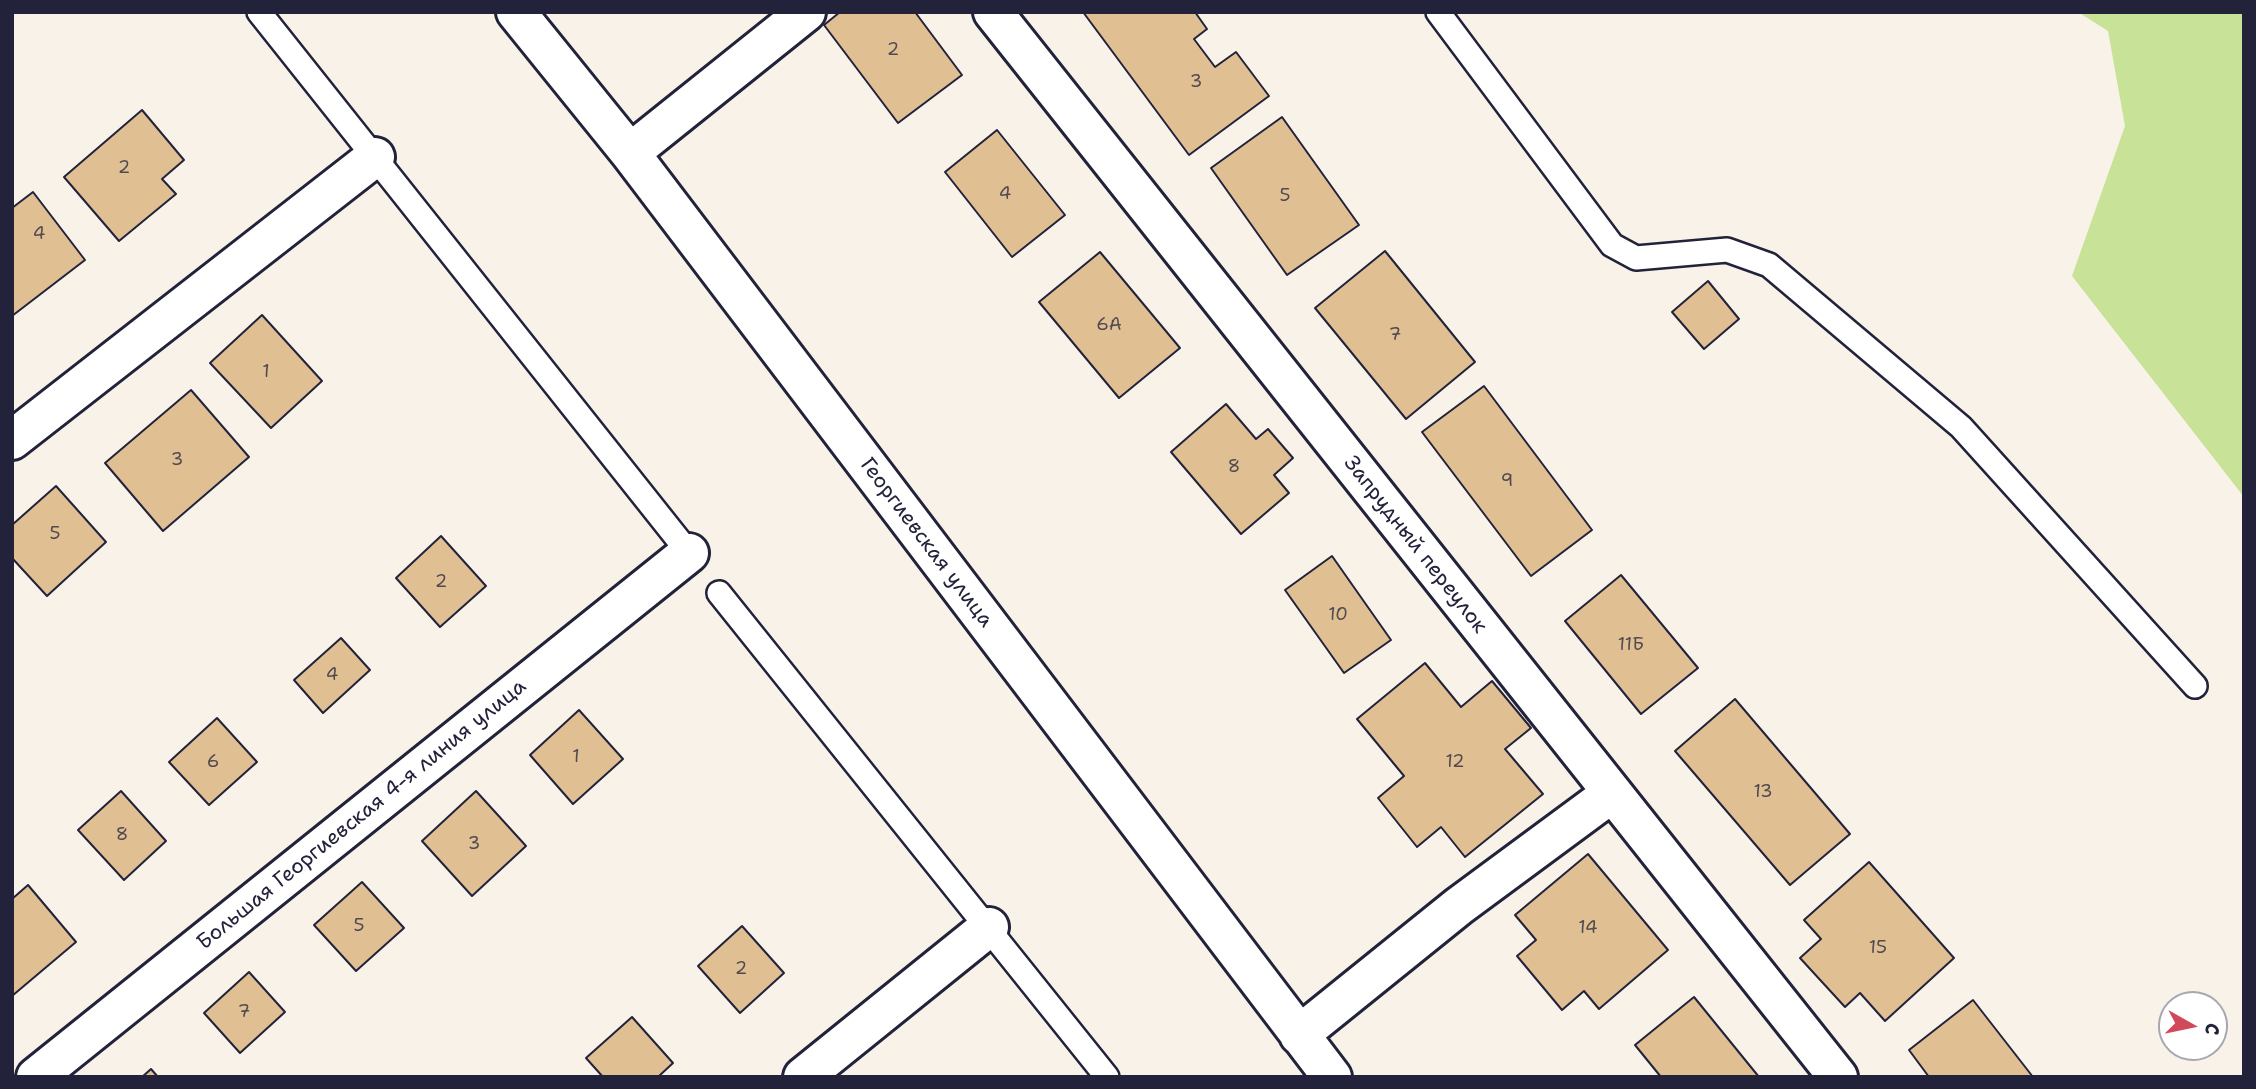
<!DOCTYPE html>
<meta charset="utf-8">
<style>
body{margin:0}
#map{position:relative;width:2256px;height:1089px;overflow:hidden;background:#f9f2e9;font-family:"Shantell Sans",sans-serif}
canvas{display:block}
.frame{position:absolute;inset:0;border:14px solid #22223b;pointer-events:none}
.north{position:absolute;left:2158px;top:991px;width:70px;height:70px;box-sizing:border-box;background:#fff;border:2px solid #a7a7b1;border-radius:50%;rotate:99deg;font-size:19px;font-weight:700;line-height:28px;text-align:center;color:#22223b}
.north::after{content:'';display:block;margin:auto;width:24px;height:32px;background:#d1495b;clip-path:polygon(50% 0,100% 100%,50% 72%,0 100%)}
</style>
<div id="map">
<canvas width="2256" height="1089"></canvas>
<div class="frame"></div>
<div class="north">С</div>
</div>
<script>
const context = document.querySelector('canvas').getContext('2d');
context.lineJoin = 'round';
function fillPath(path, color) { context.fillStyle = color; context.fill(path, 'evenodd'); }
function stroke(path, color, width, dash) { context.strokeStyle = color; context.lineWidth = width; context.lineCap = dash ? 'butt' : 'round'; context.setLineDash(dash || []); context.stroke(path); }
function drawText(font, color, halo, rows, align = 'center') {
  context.font = font + ' "Shantell Sans",sans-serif'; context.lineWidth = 7; context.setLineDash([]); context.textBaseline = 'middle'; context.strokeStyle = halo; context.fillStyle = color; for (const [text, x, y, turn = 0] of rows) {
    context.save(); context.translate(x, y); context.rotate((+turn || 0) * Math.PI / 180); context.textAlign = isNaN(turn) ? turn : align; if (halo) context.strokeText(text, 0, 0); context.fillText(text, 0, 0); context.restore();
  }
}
const green = new Path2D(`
 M2078 12H2244V497L2072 276 2125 126 2108 31Z`);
const building = new Path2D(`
 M840 12H915L962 75 898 123 824 25Z
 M1083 12H1195L1207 29 1194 39 1215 67 1236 52 1269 96 1189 155Z
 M142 110 184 160 162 179 176 194 119 241 64 177Z
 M1282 117 1359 225 1287 275 1211 168Z
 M997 130 1065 215 1012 257 945 172Z
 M33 192 85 260 12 316V208Z
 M1385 251 1475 362 1406 419 1315 308Z
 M1100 252 1180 348 1119 398 1039 302Z
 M1708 281 1739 319 1704 349 1672 312Z
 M262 315 322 381 271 428 210 363Z
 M1484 386 1592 530 1531 576 1422 432Z
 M191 390 249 457 163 531 105 463Z
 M1226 404 1256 439 1268 429 1293 458 1274 475 1289 493 1241 534 1171 452Z
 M56 486 106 542 47 596 12 558V525Z
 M441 536 486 586 440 627 396 578Z
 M1332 556 1391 640 1344 673 1285 590Z
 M1621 575 1698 668 1641 714 1565 621Z
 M341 638 370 670 323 713 294 680Z
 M1425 663 1461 707 1492 681 1531 728 1505 749 1543 794 1465 857 1441 827 1417 847 1378 798 1404 776 1357 719Z
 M1735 699 1850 834 1790 885 1675 751Z
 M579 710 623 759 573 804 530 755Z
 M217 718 257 762 209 805 169 762Z
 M121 791 166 841 124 880 78 830Z
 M476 791 526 846 472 896 422 841Z
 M1588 854 1668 950 1599 1009 1584 991 1562 1010 1517 956 1536 940 1515 915Z
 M1869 862 1954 958 1885 1021 1860 993 1845 1007 1800 958 1821 939 1804 920Z
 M362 882 404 928 356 971 314 925Z
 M28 885 76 942 12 996V899Z
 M742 926 784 973 740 1013 698 966Z
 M249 972 285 1012 240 1053 204 1013Z
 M1694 997 1759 1077H1661L1635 1045Z
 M1973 1000 2033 1077H1929L1909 1050Z
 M632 1017 673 1063 658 1077H603L586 1058Z
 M151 1069 158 1077H142Z`);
const lane = new Path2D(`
 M259 12 689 553
 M1438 12 1612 245 1636 258 1727 250 1769 265 1961 427 2195 686
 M719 593 1107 1077`);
const street = new Path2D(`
 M516 12 630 153 1332 1077
 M993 12 1838 1077
 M630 153 806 12
 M12 440 375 157
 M1299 1035 1459 906 1612 793
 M36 1077 689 553
 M803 1077 989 927`);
const numberNames = [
 ["2",893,50],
 ["3",1196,82],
 ["2",124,168],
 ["4",1005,194],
 ["5",1285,196],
 ["4",39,234],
 ["6А",1109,325],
 ["7",1395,335],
 ["1",266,372],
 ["3",177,460],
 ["8",1234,467],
 ["9",1507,481],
 ["5",55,534],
 ["2",441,582],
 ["10",1338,615],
 ["11Б",1631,645],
 ["4",332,675],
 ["1",576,757],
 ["6",213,762],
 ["12",1455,762],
 ["13",1763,792],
 ["8",122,835],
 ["3",474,844],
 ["5",359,926],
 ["14",1588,928],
 ["15",1878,948],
 ["2",741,969],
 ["7",244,1012]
];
const streetNames = [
 ["Георгиевская улица",926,543,53],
 ["Запрудный переулок",1415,545,52],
 ["Большая Георгиевская 4-я линия улица",362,815,-39]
];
fillPath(green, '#c8e298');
fillPath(building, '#e0c093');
stroke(building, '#22223b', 2);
stroke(lane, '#22223b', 28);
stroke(street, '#22223b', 44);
stroke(lane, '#fff', 23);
stroke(street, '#fff', 38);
drawText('18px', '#524a51', null, numberNames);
drawText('21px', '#22223b', '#fff', streetNames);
</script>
